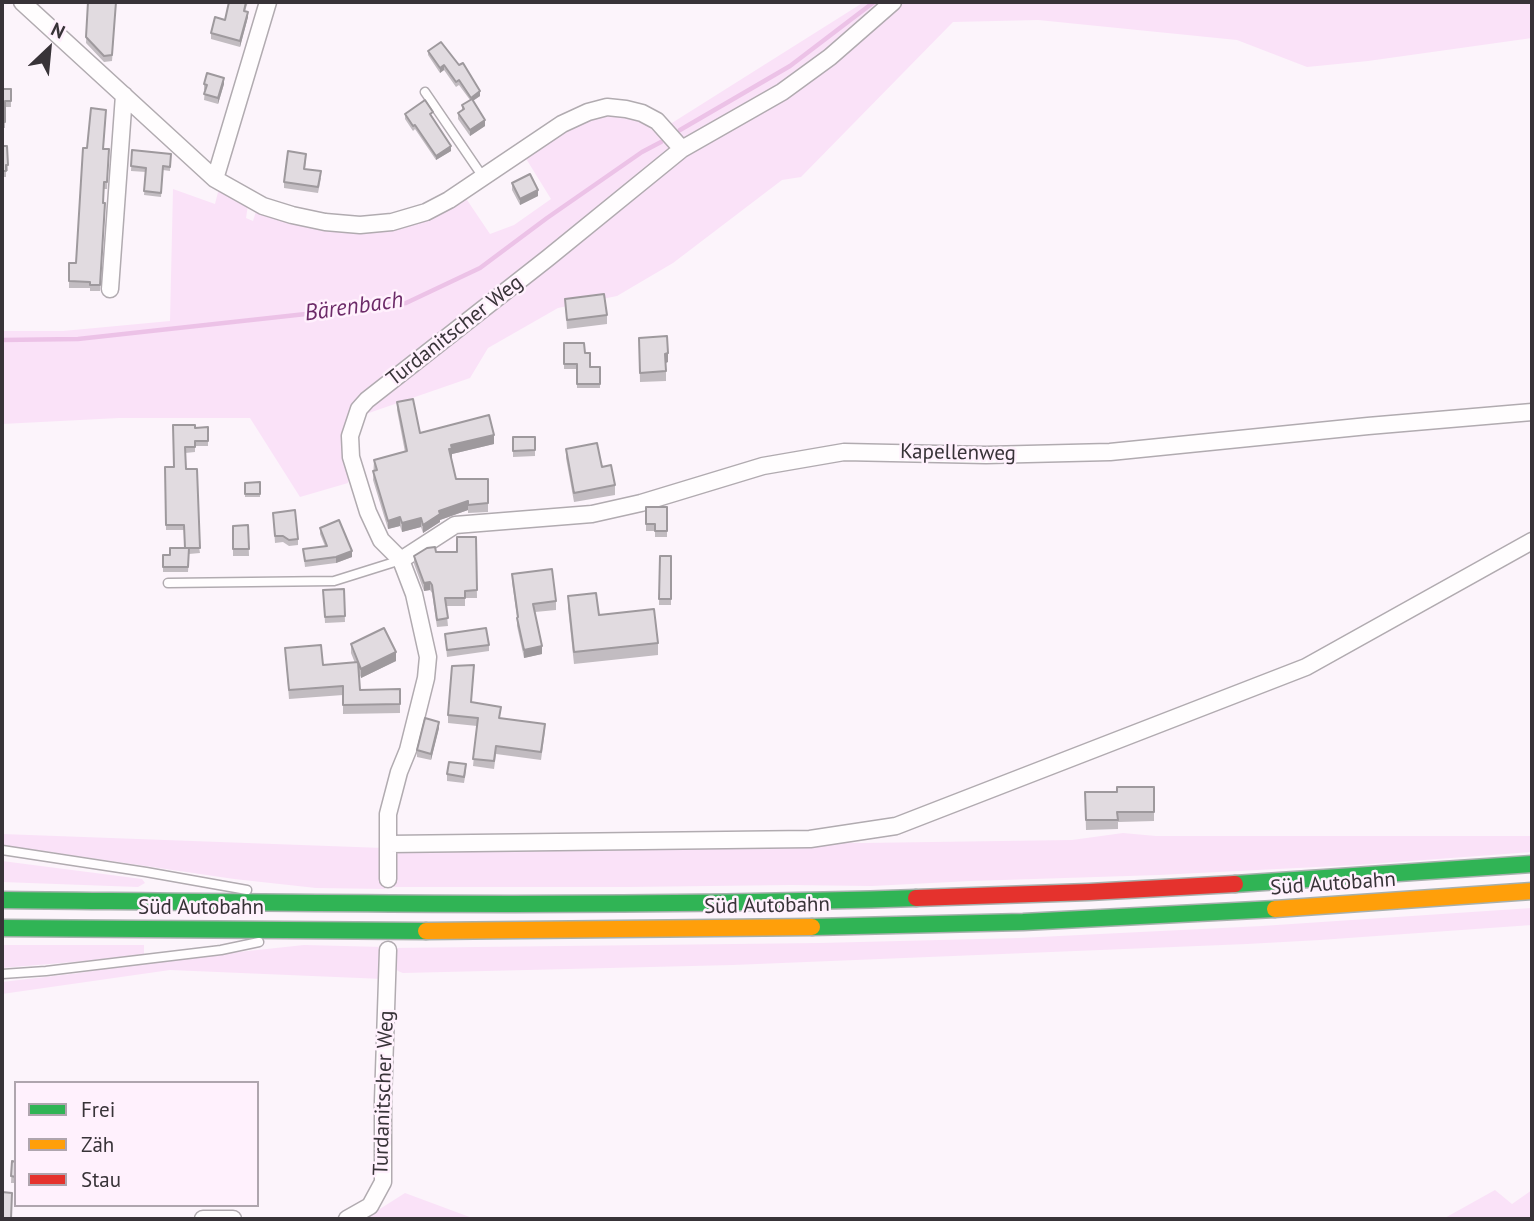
<!DOCTYPE html>
<meta charset="utf-8">
<style>
body{margin:0}
#map{position:relative;width:1534px;height:1221px;overflow:hidden;background:#fcf4fb;font-family:"PT Sans",sans-serif}
canvas{display:block}
.frame{position:absolute;inset:0;border:4px solid #383338;pointer-events:none}
.legend{position:absolute;left:14px;top:1081px;width:245px;height:126px;box-sizing:border-box;background:#fff1fd;border:2px solid #afa5ae;margin:0;padding:9px 12px;list-style:none;font-size:21px;color:#383338}
.legend li{display:flex;align-items:center;gap:14px;height:35px}
.legend b{width:35px;border:2px solid #afa5ae}
.north{position:absolute;left:14px;top:14px;width:70px;height:70px;-webkit-text-stroke:5px #fff1fd;paint-order:stroke;rotate:26deg;font-size:19px;font-weight:700;line-height:28px;text-align:center;color:#383338}
.north::after{content:'';display:block;margin:auto;width:24px;height:32px;background:#383338;clip-path:polygon(50% 0,100% 100%,50% 72%,0 100%)}
</style>
<div id="map">
<canvas width="1534" height="1221"></canvas>
<div class="frame"></div>
<ul class="legend">
<li><b style="height:9px;background:#30b455"></b>Frei</li>
<li><b style="height:9px;background:#ff9f0a"></b>Zäh</li>
<li><b style="height:9px;background:#e5322d"></b>Stau</li>
</ul>
<div class="north">N</div>
</div>
<script>
const context = document.querySelector('canvas').getContext('2d');
context.lineJoin = 'round';
function fillPath(path, color) { context.fillStyle = color; context.fill(path, 'evenodd'); }
function stroke(path, color, width, dash) { context.strokeStyle = color; context.lineWidth = width; context.lineCap = dash ? 'butt' : 'round'; context.setLineDash(dash || []); context.stroke(path); }
function drawText(font, color, halo, rows, align = 'center') {
  context.font = font + ' "PT Sans",sans-serif'; context.lineWidth = 5; context.setLineDash([]); context.textBaseline = 'middle'; context.strokeStyle = halo; context.fillStyle = color; for (const [text, x, y, turn = 0] of rows) {
    context.save(); context.translate(x, y); context.rotate((+turn || 0) * Math.PI / 180); context.textAlign = isNaN(turn) ? turn : align; if (halo) context.strokeText(text, 0, 0); context.fillText(text, 0, 0); context.restore();
  }
}
const green = new Path2D(`
 M864 2H1532V38L1368 61 1307 67 1237 40 1038 20 953 22 801 177 782 180 673 263 617 296 558 308 488 348 470 378 363 415 348 483 300 497 250 418H119L2 424V331H63L170 321 173 189 215 204 219 188 248 205 246 218 253 221 257 208 360 230 465 197 490 234 514 225 551 199 525 157C557 138 599 103 638 120 645 123 651 129 656 133Z
 M1123 833 1156 836H1532V852L1357 865 1159 875 971 881 872 886 791 885 629 887H391V851L817 842 862 843 1072 840Z
 M2 834 383 848 385 889 316 888 234 879 2 845Z
 M2 861 142 879 145 883 138 887 2 882Z
 M1532 908V925L1320 940 1247 944 733 965 403 973C391 970 393 959 391 948L820 943 1019 938 1262 926Z
 M2 945H144V954L85 961 2 968Z
 M304 945 384 947 383 979 170 970 2 994V982L79 973 145 962Z
 M1495 1190 1512 1204 1532 1190V1219H1443Z
 M405 1193 475 1219H364Z`);
const stream = new Path2D(`
 M680 130 790 66 874 2
 M2 340 78 339 406 303 480 268 547 218 642 152 661 142`);
const lane = new Path2D(`
 M425 92 483 177
 M168 583 334 581 401 560
 M2 850 146 872 247 890
 M2 974 46 971 221 950 259 942`);
const street = new Path2D(`
 M22 2 215 179 263 206 292 215 325 222 360 225 392 222 426 212 449 200 562 124 588 112 607 107 626 109 642 113 657 121 682 149 782 92 830 57 893 2
 M215 179 268 2
 M110 289 124 95
 M401 560 455 525 592 514 641 503 763 466 844 452 986 455 1110 452 1368 426 1532 412
 M389 844 810 839 896 826 1306 667 1532 541
 M388 879V814L399 772 408 750 426 678 428 657 414 594 401 560 381 540 368 512 351 457 350 436 359 409 367 400 548 258 682 149
 M203 1219H233
 M347 1219 370 1206 383 1182V1101L388 950`);
const fast = new Path2D(`
 M1235 884 1532 864
 M2 900C307 903 612 908 916 898
 M812 927 1023 922 1275 909
 M2 928 426 931`);
const slow = new Path2D(`
 M1275 909 1532 891
 M426 931 812 927`);
const jam = new Path2D(`
 M916 898 1089 892 1235 884`);
const wall = new Path2D(`
 M88 2H116L112 61 104 62 86 43Z
 M229 2H248L245 11 248 17 240 47 211 39V33L225 20Z
 M428 51 480 96 473 101 485 126 470 136 458 119V113L462 110V105L470 100 459 85 456 87 444 70 440 73 428 55Z
 M204 84H224L218 104 204 100 205 90H204Z
 M2 89H11V107H5V128H2Z
 M405 114 433 117 432 118 451 151 436 160 415 129 413 131 405 119Z
 M106 117 103 149H109L107 189H104L103 203 105 210 100 291H90V288H69V263H76L87 148Z
 M2 146H7L8 171H6V177H2Z
 M132 150 171 154 170 171 163 170 161 197 144 195 146 172 131 171Z
 M306 160 305 169 321 178 318 193 284 188V182Z
 M512 183 538 196 520 205 512 190Z
 M565 299 607 315V324L567 329Z
 M639 338 668 362 666 363V381L640 382Z
 M564 343 585 353 590 367H600V388H577V369H564Z
 M397 402 420 433 494 444 452 454 451 458 456 479H488V512L468 513V510L440 520V522L423 533 421 527 402 532 400 526 388 529 373 480 374 460 405 452 397 410Z
 M208 427V446H195V452L185 453 186 469 200 553 189 554 188 572H163V555H170L185 548 184 530H166L165 467H174L195 428Z
 M513 437H535V456L513 457Z
 M566 449 602 467 615 485V495L574 502 566 458Z
 M260 482V497H245V483Z
 M646 507H667V537H655V531H646Z
 M273 513 298 539V545L289 546 283 542 275 543Z
 M248 525 249 556H233V526Z
 M320 528 352 557 336 563 305 567 303 549 325 546 320 534Z
 M476 537 477 598H465V606H446L448 626 437 627 432 593 430 590 424 591 414 564V556L436 552H457Z
 M660 556H671V605H659Z
 M512 574 556 601V610L535 612 542 654 524 658 517 626V617L512 582Z
 M344 589 345 622 325 623 323 590Z
 M568 596 599 615 658 643V655L574 664 568 608Z
 M445 634 489 645V651L447 657Z
 M351 644 396 661 361 678 359 673 360 690 400 689V713L343 714V695L289 699 285 648 323 665 355 663 351 653Z
 M474 673 471 703 500 718 545 731 541 760 496 754 494 769 473 766 477 726 448 723V715Z
 M439 728 431 760 417 757V750Z
 M466 771 464 783 447 781V774Z
 M1154 787V821L1118 822V829L1086 830 1085 792H1117Z
 M12 1161 16 1162V1183H11Z`);
const shadedWall = new Path2D(`
 M248 12V17L240 47V41Z
 M444 65V70L440 73V68Z
 M224 78V84L218 104V98Z
 M480 91V96L471 102V98Z
 M485 120V126L470 136V130Z
 M451 146V151L436 160V156Z
 M538 190V196L520 205V199Z
 M668 353V362L665 363V354Z
 M494 435V444L452 454V458H449V449L451 445Z
 M468 501V510L440 520V522L423 533V525L439 511Z
 M400 517V526L388 529V521Z
 M421 518V527L402 532V523Z
 M352 551V557L336 563V557Z
 M430 582V590L424 591V583Z
 M542 646V654L524 658V650Z
 M396 652V661L361 678V669Z
 M439 722V728L431 760V754Z`);
const building = new Path2D(`
 M88 2H116L112 55 104 56 86 37Z
 M229 2H246L244 11 248 12 240 41 211 33 215 17 225 20Z
 M441 42 459 65 463 63 480 91 471 98 459 80 456 82 444 65 440 68 428 51Z
 M207 73 224 78 218 98 204 94 207 85 204 84Z
 M2 89H11V101H5V122H2Z
 M472 99 485 120 470 130 458 113 464 109 462 105Z
 M425 100 433 112 430 114 451 146 436 156 415 125 413 126 405 114Z
 M91 108 106 110 103 149H109L107 182H104L103 203H105L100 285H90V282L69 281V263H76L83 148H87Z
 M2 146H7L8 165H6V171H2Z
 M132 150 171 154 170 167 163 166 161 193 144 191 146 168 131 166Z
 M288 151 306 154 304 169 321 171 318 187 284 182Z
 M530 174 538 190 520 199 512 183Z
 M604 294 607 315 567 320 565 299Z
 M667 336 668 353 665 354 666 371 640 373 639 338Z
 M564 343H584L585 353H590V367H600V384H577V364H564Z
 M413 399 420 433 489 415 494 435 451 445 452 449H449L456 479H488V503L468 505V501L439 511 440 514 423 525 421 518 402 523 400 517 388 521 373 471 377 470 374 460 407 451 397 402Z
 M173 425H195V428L208 427V441H195V447H185L186 469H197L200 548H185L184 525H166L165 467H174Z
 M513 437H535V450L513 451Z
 M597 443 602 467 611 465 615 485 574 493 566 449Z
 M260 482V494H245V483Z
 M646 507H667V531H655V524H646Z
 M295 510 298 539 289 540 283 536H275L273 513Z
 M339 520 352 551 336 557 305 561 303 549 327 546 320 528Z
 M248 525 249 549H233V526Z
 M457 537H476L477 590 465 591V598H445L448 618 437 620 432 585 430 582 424 583 414 556 427 548 435 547 436 552H457Z
 M170 548H189L188 567H163V555H170Z
 M660 556H671V599H659Z
 M552 569 556 601 533 604 542 646 524 650 517 618 518 617 512 574Z
 M344 589 345 616 325 617 323 590Z
 M596 593 599 615 654 609 658 643 574 652 568 596Z
 M384 628 396 652 361 669 351 644Z
 M486 628 489 645 447 650 445 634Z
 M321 645 323 665 358 662 360 690 400 689V704L343 705V686L289 690 285 648Z
 M474 665 471 702 501 707 499 718 545 724 541 752 496 746 494 761 473 759 478 718 448 715 452 666Z
 M425 718 439 722 431 754 417 750Z
 M449 762 466 764 464 777 447 774Z
 M1117 787H1154V812H1117L1118 820H1086L1085 792H1117Z
 M12 1161 16 1162V1177L11 1176Z
 M2 1192 12 1193 11 1219H2Z`);
const streetNames = [
 ["Turdanitscher Weg",455,331,-38],
 ["Kapellenweg",958,453,1],
 ["Süd Autobahn",1333,884,-4],
 ["Süd Autobahn",767,906,-1],
 ["Süd Autobahn",201,908],
 ["Turdanitscher Weg",384,1093,-88]
];
const waterNames = [
 ["Bärenbach",354,307,-8]
];
fillPath(green, '#fae2f8');
stroke(stream, '#ecc2e7', 4.5);
stroke(lane, '#b1abb0', 11);
stroke(street, '#b1abb0', 19);
stroke(fast, '#a7b0ad', 19);
stroke(slow, '#a7b0ad', 19);
stroke(jam, '#a7b0ad', 19);
stroke(lane, '#fffdfe', 8);
stroke(street, '#fffdfe', 16);
stroke(fast, '#30b455', 16);
stroke(slow, '#ff9f0a', 16);
stroke(jam, '#e5322d', 16);
fillPath(wall, '#c2bcc1');
fillPath(shadedWall, '#9e999d');
fillPath(building, '#e1dbe0');
stroke(building, '#9e999d', 2);
drawText('21px', '#383338', '#fff1fd', streetNames);
drawText('italic 23px', '#6c2a68', '#fff1fd', waterNames);
</script>
